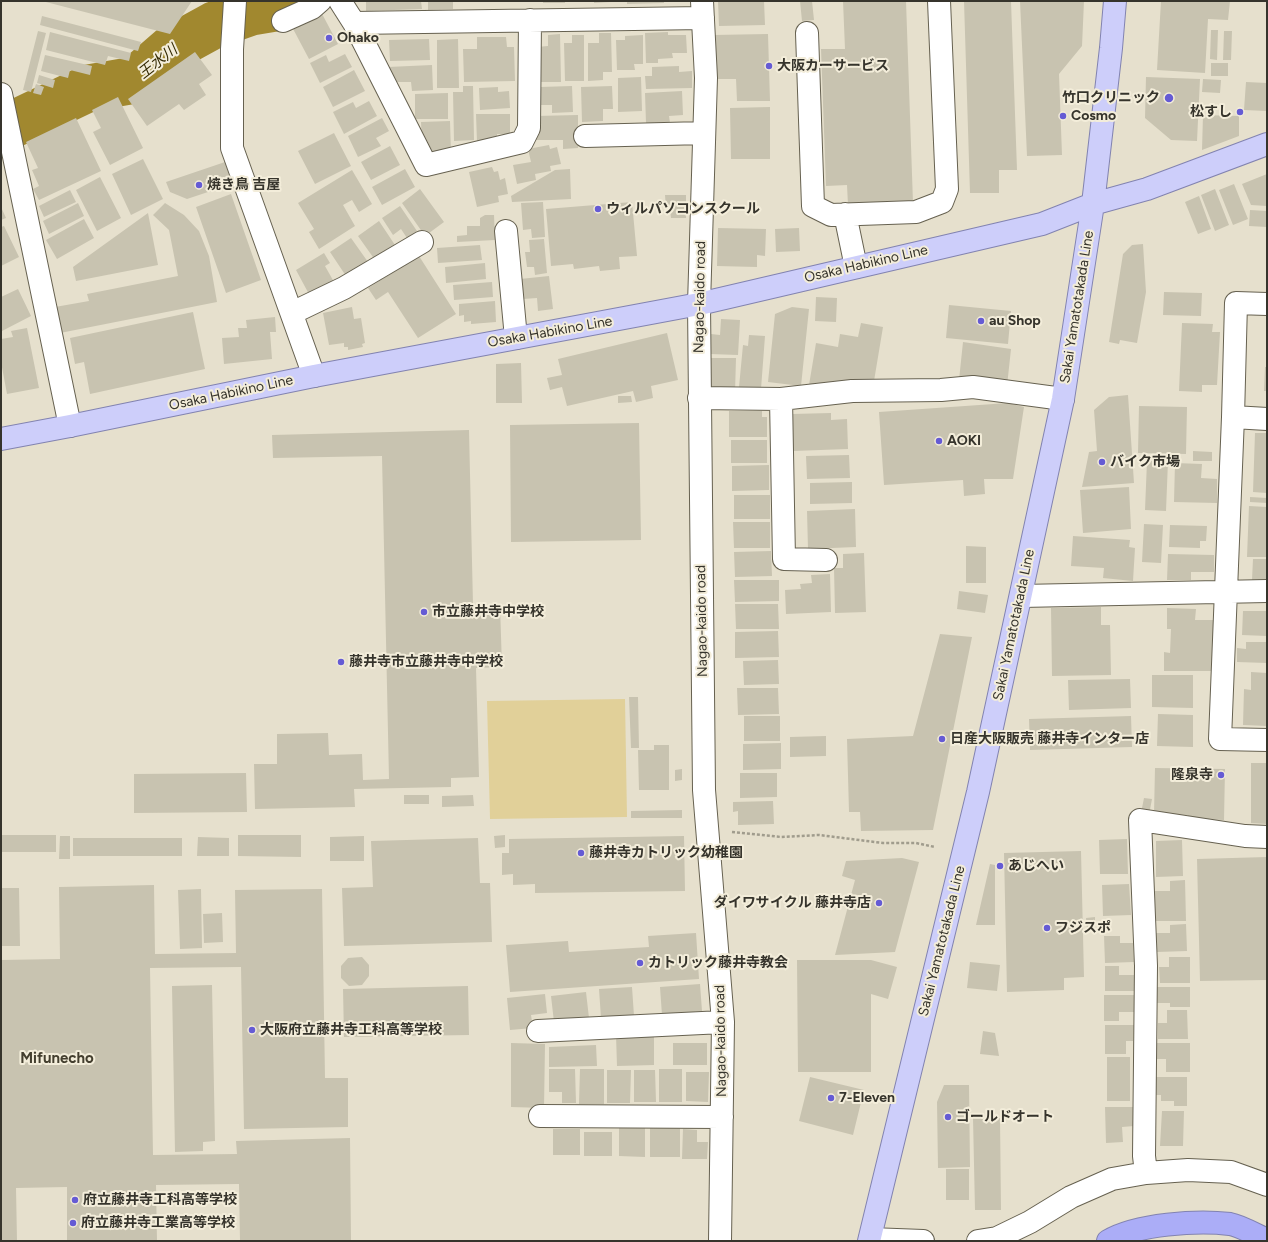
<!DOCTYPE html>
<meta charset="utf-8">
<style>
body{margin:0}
#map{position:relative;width:1268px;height:1242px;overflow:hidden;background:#e6e0cd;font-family:Figtree,sans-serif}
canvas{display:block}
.frame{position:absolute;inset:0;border:2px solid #36342c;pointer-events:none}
</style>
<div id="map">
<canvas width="1268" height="1242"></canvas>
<div class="frame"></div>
</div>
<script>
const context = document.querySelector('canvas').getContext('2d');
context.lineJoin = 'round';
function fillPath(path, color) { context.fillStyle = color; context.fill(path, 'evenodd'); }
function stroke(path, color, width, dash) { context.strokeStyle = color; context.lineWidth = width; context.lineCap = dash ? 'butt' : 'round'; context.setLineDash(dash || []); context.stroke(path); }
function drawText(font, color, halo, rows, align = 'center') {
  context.font = font + ' Figtree,"Noto Sans JP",sans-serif'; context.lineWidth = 4; context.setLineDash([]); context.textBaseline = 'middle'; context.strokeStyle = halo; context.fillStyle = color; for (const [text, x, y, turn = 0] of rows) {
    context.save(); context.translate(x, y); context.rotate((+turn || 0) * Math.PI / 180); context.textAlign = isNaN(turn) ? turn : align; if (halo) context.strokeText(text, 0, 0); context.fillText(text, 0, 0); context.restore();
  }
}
const green = new Path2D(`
 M625 699 627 817 490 819 487 701Z`);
const river = new Path2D(`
 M1 130 89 88 135 80 172 48 214 25 251 12 287 6 292 1`);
const building = new Path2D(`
 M42 1H192L170 34Z
 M366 1H421L422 9 366 11Z
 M428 1H453V9L428 10Z
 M543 1H565V3H543Z
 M594 1H611V2L594 3Z
 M627 1H664V3L627 4Z
 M718 1H764L765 25 719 26Z
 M800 1H812L814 20 802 21Z
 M843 1H906L913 203 848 205 847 185 826 186 821 49H845Z
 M964 1H1011L1017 170H999V193H970Z
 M1020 1H1084L1082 46 1059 74 1062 155 1027 156Z
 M1161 1H1230L1228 20 1208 19 1205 73 1157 70Z
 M320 10 338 44 309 59 291 25Z
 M42 16 141 42 138 51 40 25Z
 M1211 30H1218L1217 60 1210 59Z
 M38 31 46 33 31 92 23 90Z
 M1224 31H1232L1231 60H1223Z
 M50 32 131 53 129 61 108 56 105 65 46 50Z
 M668 32V35H686L687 53H672L673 58 658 59V63H646L645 33Z
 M599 33H611L612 72H603V80L588 81V43H599Z
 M560 34 561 82H538L537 47 548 46V35Z
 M768 34 770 101H737L736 79H714L713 35Z
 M572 35H584V81H565L564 43H572Z
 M643 35V64H634L635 70H617L616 40H625V36Z
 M477 37H506L507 47H514L515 81 464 82 463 49H477Z
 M429 39 430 60 390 61 389 40Z
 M458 39 459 88H437V40Z
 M195 52 212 75 199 84 206 95 184 110 179 104 147 126 128 99Z
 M345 54 352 67 320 83 310 63 326 55 329 62Z
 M45 55 92 66 90 75 70 70 68 78 41 71Z
 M1211 63H1228V76H1211Z
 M432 65 433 90 412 91 411 82H389L388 67Z
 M679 66V72L692 71V88L646 89 645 76H652V67Z
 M354 70 365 91 333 107 323 87Z
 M39 75 55 80 53 88 37 83Z
 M641 77 642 111 618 112V78Z
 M1146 77 1200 79 1197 141 1171 140 1145 118Z
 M1203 79 1221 80 1220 93 1202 92Z
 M1246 82 1267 83V111L1244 110Z
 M36 84 44 87 41 95 33 93Z
 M463 86H473L474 140 454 141 453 92H463Z
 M572 86 573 112 552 113V105H540V87Z
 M612 86 613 109H603V121L582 122 581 87Z
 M498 87V92L509 91 510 108 480 110 479 88Z
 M682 91 683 115 669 116 670 123H646L645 93Z
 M448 93V119H415V94Z
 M118 97 143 148 110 165 93 132 101 128 92 110Z
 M369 101 377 116 344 134 333 112 353 102 356 108Z
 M770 107V159H731L730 108Z
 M476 114H510V134H497V142H477Z
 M578 115V148L563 149V140H536V116Z
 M1203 115 1239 116V136L1202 150Z
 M76 118 101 171 39 200 33 189 39 186 32 170 38 168 26 142Z
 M382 118 389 131 376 138 381 146 358 157 348 136Z
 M450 121 451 154 430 155V146H422L421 122Z
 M334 133 351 166 315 184 298 151Z
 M549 145 550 149 557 147 561 164 550 166 551 171 535 174 536 180 517 184 513 165 531 162 528 149Z
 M390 146 400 165 371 180 361 162Z
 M143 159 163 199 131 215 112 174Z
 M225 162 232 184 187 199 170 192 166 182Z
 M492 167 494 172 498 171 500 180 505 178 508 194 498 196 499 202 477 207 469 172Z
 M405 169 415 187 382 205 372 187Z
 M570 169 571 199 512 202 511 196 555 170Z
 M352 170 372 204 359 212 352 200 343 205 355 226 319 249 309 232 314 229 298 203Z
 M1267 174V206L1251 205 1242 184Z
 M100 177 121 218 97 231 76 190Z
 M1234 184 1248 219 1233 225 1219 190Z
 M420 189 444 222 425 236 402 203Z
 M1215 189 1229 225 1215 231 1201 195Z
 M70 190 76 202 44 217 39 206Z
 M231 194 261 280 226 293 196 207Z
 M665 195H686V218H671L670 209H666Z
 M1199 196 1211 229 1198 234 1185 202Z
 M543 202 545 237 532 238 531 229 523 230 521 203Z
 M632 202 637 256 619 257 620 269 600 271 599 266 574 269 573 264 551 266 546 209Z
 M78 203 84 216 49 234 43 221Z
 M165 203 184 215 199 231 209 256 217 302 60 333 55 307 89 301 87 294 178 276 169 230 153 215Z
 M400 206 417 231 407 238 401 229 393 235 382 218Z
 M1 207 6 218 1 220Z
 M1250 210 1267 211V227L1249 226Z
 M148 213 158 265 76 281 73 267Z
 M485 215H494L495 240 457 242V236L467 235V226H480V218Z
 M84 219 94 238 57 259 46 240Z
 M379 221 395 245 375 260 358 236Z
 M4 226 19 257 1 266V227Z
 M718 228 766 229 765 256 757 255V267L717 266Z
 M799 228 800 251 776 252 775 229Z
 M351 238 368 262 346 276 330 252Z
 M544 239 547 273 535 275 534 267H527L525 252H530L529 240Z
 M1143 244 1146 292 1137 343 1120 340 1119 344 1109 342 1123 254 1132 245Z
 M480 245 482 260 438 263 437 248Z
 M324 253 330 263 325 266 334 282 310 296 296 270Z
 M419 256 456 314 418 338 388 292 376 300 368 288Z
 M485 263 486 279 446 283 445 267Z
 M549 276 553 309 538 311 537 298 523 299 520 279Z
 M492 282 493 297 454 300 453 285Z
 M18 289 31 316 2 331 1 297Z
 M1164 292 1202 293 1201 316 1163 315Z
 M816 297 837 298 836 322 815 321Z
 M495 301 496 322 471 324V321L464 322V315L459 316V304Z
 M949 305 1011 311 1008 344 946 338Z
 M352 307 354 319 361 318 365 343 362 344 363 347 348 350V347H344V343L329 345 323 313Z
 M792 307 809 309 801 386 768 382 775 314Z
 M193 312 205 369 90 394 84 362 75 364 70 338Z
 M275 317 276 332H270L272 359 224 364 222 338 239 337 238 328H247L246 320Z
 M721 319 740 320 738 355 710 354 711 334 720 335Z
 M861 323 883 327 873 387 808 391 816 343 838 347 840 334 858 337Z
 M1182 323 1213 324 1212 332H1220L1217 385H1202V392L1179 391Z
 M27 328 39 388 7 394 1 362V339L13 337 11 331Z
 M667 333 678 380 651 386 653 398 636 402 633 391 567 406 562 387 550 390 547 378 562 375 558 359Z
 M749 335 765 336 761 389 739 387 743 345 748 346Z
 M963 342 1011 349 1007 386 959 380Z
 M707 358H736L735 393H706Z
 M521 363 522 403H496V364Z
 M1265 367H1267V391H1264Z
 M1128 395 1134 483 1082 487 1089 452 1097 451 1094 410 1109 397Z
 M618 396H631L632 402 618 403Z
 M1008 403 1024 407 1013 479H984L985 494 964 496 963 480 884 485 879 412Z
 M1139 406 1187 407 1186 454 1138 453Z
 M729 411H762V417H767V437H729Z
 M831 413V420L847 419 848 449 793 451 792 414Z
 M639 423 641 540 511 542 510 425Z
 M469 430 473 605H500L502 667 476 668 479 777 451 778V787L354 789 355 807 255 809 254 764H277V734L328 733 329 755 362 754 363 780 389 779 382 456 273 458 272 435Z
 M1255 433H1267V493L1253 492Z
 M731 440H767V463H731Z
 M1193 451 1212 452V461H1193Z
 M849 455 850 478 807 479 806 456Z
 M1147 461H1168L1166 511 1145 510Z
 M1175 463 1202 464 1201 478 1217 479V503L1174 502Z
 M769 465V490L732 491V466Z
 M852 482V503L810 504V483Z
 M1129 487 1131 529 1083 533 1080 490Z
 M734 495H770V519H734Z
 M1250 497 1267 498V503L1250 502Z
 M1249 506 1267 507V557H1247Z
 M855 509 856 547 808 549 807 511Z
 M733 522H770V548H734Z
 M1144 524 1163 525 1161 563 1142 562Z
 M1170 525 1207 526 1206 541H1200V548L1169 547Z
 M1073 536 1130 540 1129 547 1135 548 1133 581 1103 578 1104 568 1071 566Z
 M966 546 986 547V583H966Z
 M771 551 772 576 735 577 734 552Z
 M864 553 866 612 835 613 834 568H843V554Z
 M1168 554 1214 555V572H1191V580H1167Z
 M1253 559H1266V581L1252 580Z
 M830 574 831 612 786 614 785 590 801 589 800 584 812 583 811 575Z
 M734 580H779V601L735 602Z
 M959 591 988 595 985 613 957 609Z
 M735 604H778L779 629H736Z
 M1101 607V625H1110L1111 675 1052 676 1051 608Z
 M1167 608 1196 609 1195 620H1214L1213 671H1164V652L1170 653 1171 629H1167Z
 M1243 611H1267V636L1242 635Z
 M778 631 779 657 735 658V632Z
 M940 634 972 637 933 830 861 831 860 812H849L847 739 913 736Z
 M1246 642H1267V663L1237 662V648L1246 649Z
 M778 660 779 684 744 685 743 661Z
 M1251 672 1267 673V726L1243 725 1244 689 1251 690Z
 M1152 675H1193V708L1152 707Z
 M1130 679 1131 708 1069 710 1068 680Z
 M737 688H778L779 714 738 715Z
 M629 697H638L639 748H631Z
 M1158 714 1193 715V747L1157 746Z
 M744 716H780V741H744Z
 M1131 716 1132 747 1030 750 1029 719Z
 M826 736V756L790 757V737Z
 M781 743V769L743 770V744Z
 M654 745H669V790H639L638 750H654Z
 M1251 763H1267V824L1251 823Z
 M1155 768 1225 769 1224 820 1188 819V815L1154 814Z
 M682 769V780L675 781V770Z
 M246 773 247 812 134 813V774Z
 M740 773H777V797L740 798Z
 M404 795H429V804H404Z
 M473 795 474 806 442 807V796Z
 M1144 798 1152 799 1149 815 1141 813Z
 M773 801 774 824 738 825V811L733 812V802Z
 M682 810V818H631V811Z
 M1 835H56V852H1Z
 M238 835H301V857L238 856Z
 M505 835V847L495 848 494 836Z
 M60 836H70V859H59Z
 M364 836V861H330V837Z
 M684 836 685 891 535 893V884L513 885V874L502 875V853H509V839Z
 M198 837 229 838V856H197Z
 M73 838H182V856H73Z
 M478 838 480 883H490L492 942 344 946 342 888 373 887 371 841Z
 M1127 839 1128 874H1100L1099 840Z
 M1182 840 1183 876 1156 877V841Z
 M1081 851 1084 977 1064 978V990L1007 992 1004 853Z
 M1267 857V980L1200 981 1197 859Z
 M902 858 919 862 895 952 835 955 855 880 842 876 846 861Z
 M990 864 995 865V925H976Z
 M1185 880 1186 921H1154V891H1170V881Z
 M1129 884 1131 915 1103 916 1102 885Z
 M154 885 155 954 236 953 235 890 322 889 325 1078H348V1127L244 1129 241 967 150 968 153 1155 237 1154 236 1141 350 1138 351 1241H240L239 1184 156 1185 157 1241H67V1187L16 1188 17 1241H1V960L60 959 59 887Z
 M1 888H19L20 946H1Z
 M201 889 202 948 180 949 178 890Z
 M222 913 223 942 204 943 203 914Z
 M1095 917V928L1087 929 1086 918Z
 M1186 924 1187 951 1157 952 1156 933H1170V925Z
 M696 933 699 979 510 992 506 945 568 941 569 952 649 947 648 936Z
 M1104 936H1120V943H1133L1134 962 1105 963Z
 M362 957 369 965V976L362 985 349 986 341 978V966L348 958Z
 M1169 957H1190V983H1160L1159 967H1169Z
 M797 960H871L897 967 888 999 871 994V1072H798Z
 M970 962 1000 965 997 991 967 988Z
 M1105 966H1119V975H1135V991H1105Z
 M700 984 702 1011 662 1015 660 987Z
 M212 985 215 1141 203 1142V1151L175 1152 172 986Z
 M468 986 469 1035 344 1037 343 989Z
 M632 987 634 1016 601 1018 599 989Z
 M1156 987H1190V1007H1170V1003H1156Z
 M586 992 589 1018 554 1022 551 996Z
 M545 994 547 1013 531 1015 533 1028 510 1030 507 998Z
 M1104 995H1135L1136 1012H1119V1021H1104Z
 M1167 1010H1187L1188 1039H1158V1023H1167Z
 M1105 1025H1134L1133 1041H1126V1054H1105Z
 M983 1031 995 1033 999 1056 980 1054Z
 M616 1035H654V1065L617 1066Z
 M511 1043 545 1044 544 1108 511 1107Z
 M673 1043H707V1065H673Z
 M1156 1043H1190V1072H1166V1059H1156Z
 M596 1045 597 1066 549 1067V1047Z
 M1107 1057H1130V1101H1107Z
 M549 1069H575L576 1103H562V1092H549Z
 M580 1069H604V1104H579Z
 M659 1069H682V1102H659Z
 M607 1070H631L630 1103H607Z
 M634 1070H655L656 1102H634Z
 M686 1072H709L708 1102 686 1101Z
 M810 1077 864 1090 853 1135 799 1121Z
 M1155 1077H1187V1106H1174V1101H1161V1095H1154Z
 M944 1085H969L970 1167 938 1168 937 1102Z
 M1105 1107H1133L1134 1126 1122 1127 1123 1142 1106 1143Z
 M1162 1111H1184L1183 1146H1160Z
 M973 1118H1000L1001 1210H975Z
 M619 1128H645V1157L619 1156Z
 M650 1128H680V1157H650Z
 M553 1129H580V1155H553Z
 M683 1129 697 1130V1142H708L707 1159H682Z
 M584 1132H612V1156H584Z
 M946 1169H969V1200H946Z`);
const path = new Path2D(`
 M732 832 781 837 819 835 883 843H916L935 847`);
const minor = new Path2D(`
 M235 1 232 49V148L314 376
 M340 1 354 23 426 165 522 142 529 128 530 20
 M702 1 706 78 699 304 704 790 723 1022 720 1241
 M283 21 312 8 320 1
 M354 23 703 18
 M807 33 813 206 831 215 916 212 942 202 947 189 939 1
 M1 94 70 426
 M585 136 704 133
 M845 214 856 267
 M506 231 516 338
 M1267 304 1236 303 1233 417 1220 739 1267 740
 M292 313 344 288 422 242
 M699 398 781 399 784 559 826 560
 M781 399 852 391 941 390 973 387 1063 399
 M1233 417 1267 419
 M1021 596 1267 591
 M538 1031 723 1022
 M540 1116 722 1117
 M1146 1173 1144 1156 1146 966 1140 820 1245 836 1267 837
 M870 1239 923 1241
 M978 1241 997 1238 1030 1222 1071 1197 1112 1179 1146 1173 1188 1170 1231 1172 1267 1185`);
const major = new Path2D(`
 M1 439 70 426 314 376 699 304 1042 224 1093 204 1147 189 1267 144
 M869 1241 978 792 1063 399 1093 204 1111 48 1115 1`);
const highway = new Path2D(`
 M1108 1241C1137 1224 1197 1220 1230 1224 1241 1226 1256 1235 1267 1240`);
const markers = [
 [329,38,4,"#655bd4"],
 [769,66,4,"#655bd4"],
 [1169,98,5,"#655bd4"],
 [1240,112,4,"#655bd4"],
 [1063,116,4,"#655bd4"],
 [199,185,4,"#655bd4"],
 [598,209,4,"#655bd4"],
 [981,321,4,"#655bd4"],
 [939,441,4,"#655bd4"],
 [1102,462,4,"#655bd4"],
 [424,612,4,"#655bd4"],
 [341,662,4,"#655bd4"],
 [942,739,4,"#655bd4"],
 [1221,775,4,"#655bd4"],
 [581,853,4,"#655bd4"],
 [1000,866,4,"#655bd4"],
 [879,903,4,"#655bd4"],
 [1047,928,4,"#655bd4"],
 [640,963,4,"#655bd4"],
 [252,1030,4,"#655bd4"],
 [831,1098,4,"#655bd4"],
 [948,1117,4,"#655bd4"],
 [75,1200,4,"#655bd4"],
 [73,1223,4,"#655bd4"]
];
const poiNames = [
 ["Ohako",337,38],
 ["大阪カーサービス",777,66],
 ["竹口クリニック",1160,98,"right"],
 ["松すし",1232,112,"right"],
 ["Cosmo",1071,116],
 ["焼き鳥 吉屋",207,185],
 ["ウィルパソコンスクール",606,209],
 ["au Shop",989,321],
 ["AOKI",947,441],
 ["バイク市場",1110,462],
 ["市立藤井寺中学校",432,612],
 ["藤井寺市立藤井寺中学校",349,662],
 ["日産大阪販売 藤井寺インター店",950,739],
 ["隆泉寺",1213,775,"right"],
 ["藤井寺カトリック幼稚園",589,853],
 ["あじへい",1008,866],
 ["ダイワサイクル 藤井寺店",871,903,"right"],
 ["フジスポ",1055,928],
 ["カトリック藤井寺教会",648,963],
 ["大阪府立藤井寺工科高等学校",260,1030],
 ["7-Eleven",839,1098],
 ["ゴールドオート",956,1117],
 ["府立藤井寺工科高等学校",83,1200],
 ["府立藤井寺工業高等学校",81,1223]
];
const streetNames = [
 ["Osaka Habikino Line",866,264,-13],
 ["Nagao-kaido road",700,297,-89],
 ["Sakai Yamatotakada Line",1077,307,-81],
 ["Osaka Habikino Line",550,332,-10],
 ["Osaka Habikino Line",231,393,-12],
 ["Nagao-kaido road",702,621,-91],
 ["Sakai Yamatotakada Line",1014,625,-78],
 ["Sakai Yamatotakada Line",942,941,-76],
 ["Nagao-kaido road",721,1041,-91]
];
const waterNames = [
 ["王水川",158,62,-38]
];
const neighbourhoodNames = [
 ["Mifunecho",57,1059]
];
fillPath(green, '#e1d099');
stroke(river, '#a1882f', 47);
fillPath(building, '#c8c3b0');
stroke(minor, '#666150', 24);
stroke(major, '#8283b0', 24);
stroke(highway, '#8283b0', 24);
stroke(path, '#a09c8d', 2.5, [3, 2]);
stroke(minor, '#fff', 22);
stroke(major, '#cdcefa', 22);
stroke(highway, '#abadf7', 22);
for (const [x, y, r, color] of markers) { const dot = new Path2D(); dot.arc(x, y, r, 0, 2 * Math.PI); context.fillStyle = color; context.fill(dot); stroke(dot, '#f3edda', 1.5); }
drawText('bold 14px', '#36342c', '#f3edda', poiNames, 'left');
drawText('14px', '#36342c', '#f3edda', streetNames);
drawText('italic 15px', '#332902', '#f3edda', waterNames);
drawText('bold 15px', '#443f2f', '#f3edda', neighbourhoodNames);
</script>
